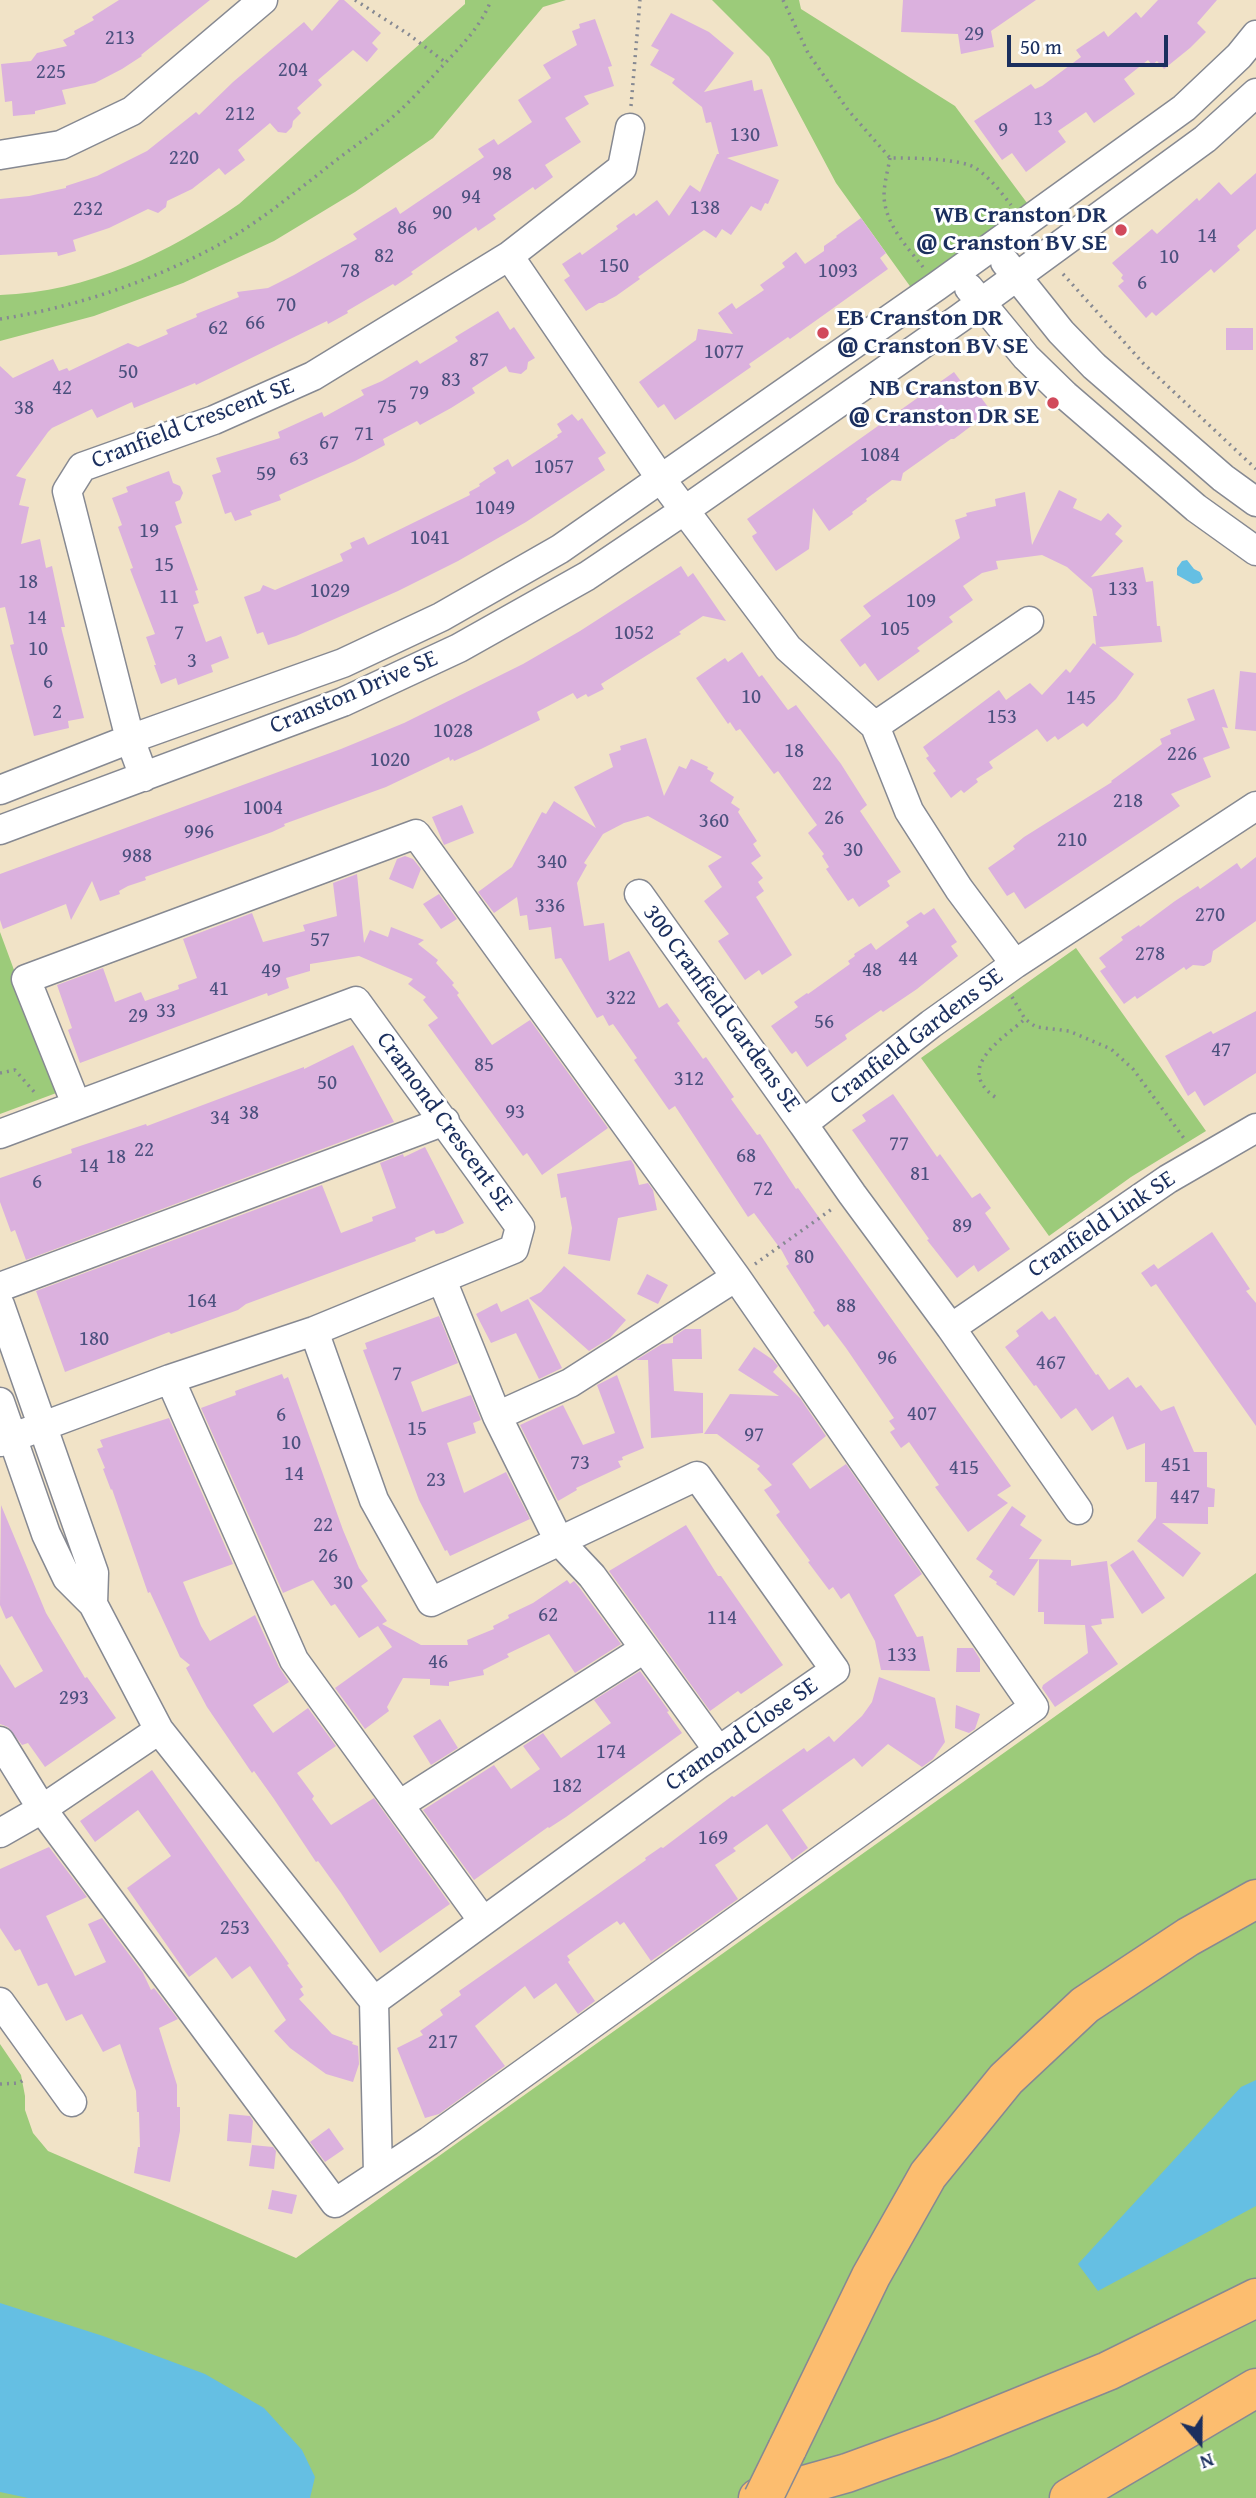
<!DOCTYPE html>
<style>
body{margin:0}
#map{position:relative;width:1256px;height:2498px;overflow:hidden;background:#f1e3c7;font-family:"Gentium Book Plus",serif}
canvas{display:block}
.north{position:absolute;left:1165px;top:2407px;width:70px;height:70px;-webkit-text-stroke:5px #fff;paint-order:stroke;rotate:160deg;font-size:19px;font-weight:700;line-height:28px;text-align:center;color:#1b2f5e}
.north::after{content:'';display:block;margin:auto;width:24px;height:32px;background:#1b2f5e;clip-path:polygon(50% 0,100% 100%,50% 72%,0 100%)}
.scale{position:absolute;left:1007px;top:35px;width:161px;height:32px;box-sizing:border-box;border:4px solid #1b2f5e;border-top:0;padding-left:9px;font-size:21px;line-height:24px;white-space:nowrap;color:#1b2f5e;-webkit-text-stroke:5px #fff;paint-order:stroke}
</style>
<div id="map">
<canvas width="1256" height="2498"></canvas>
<div class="north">N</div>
<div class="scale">50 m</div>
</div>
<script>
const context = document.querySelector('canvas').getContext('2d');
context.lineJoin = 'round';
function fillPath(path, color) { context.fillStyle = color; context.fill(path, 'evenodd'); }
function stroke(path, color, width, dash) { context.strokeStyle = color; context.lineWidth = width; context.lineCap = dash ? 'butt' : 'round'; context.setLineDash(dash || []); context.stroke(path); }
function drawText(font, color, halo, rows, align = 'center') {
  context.font = font + ' "Gentium Book Plus",serif'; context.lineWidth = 6; context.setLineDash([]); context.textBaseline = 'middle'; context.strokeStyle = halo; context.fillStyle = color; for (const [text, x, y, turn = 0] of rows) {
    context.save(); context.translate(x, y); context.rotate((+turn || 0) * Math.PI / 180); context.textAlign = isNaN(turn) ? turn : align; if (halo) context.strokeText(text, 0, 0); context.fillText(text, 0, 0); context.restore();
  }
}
const green = new Path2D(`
 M465 0H566L543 7 433 138 355 192 274 241 183 283 94 316 0 341V295C88 292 169 253 239 204L465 4Z
 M712 0H799L801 9 955 106 1030 207 912 289 836 183 769 57Z
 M0 932 59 1092 0 1114Z
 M1076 948 1206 1131 1131 1177 1049 1236 921 1058Z
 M1256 1573V2498H0V2044L21 2075 25 2096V2110L33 2133 48 2151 296 2258Z`);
const water = new Path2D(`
 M1187 560 1194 569 1200 572 1203 579 1199 583 1193 584 1177 575V568L1182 561Z
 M1256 2080V2206L1098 2291 1078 2264 1241 2087Z
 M0 2303 103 2336 205 2374 264 2408 302 2450 315 2477 310 2498H28L0 2492Z`);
const building = new Path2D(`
 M119 0H210L141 55 142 56 122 69 95 83 62 90 66 104 35 111V114L13 116 12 101 5 102 1 64 31 61 37 53 67 46 63 40 75 34 74 31 94 20 92 17Z
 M339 0H344L381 33 372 43 378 49 367 62 353 50 318 80 322 85 297 108 301 113 293 121 292 127 286 133 278 132 270 123 238 150 245 160 225 175 219 168 192 189 167 201 166 207 158 213 148 209 109 228 73 240 76 251 58 256 57 252 0 255V199L29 196 66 188V186L97 176 147 151 196 112 199 115 233 82 304 22 312 31Z
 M903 0H1036L991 31 994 47 961 54 958 34 901 32Z
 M1158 0H1217L1197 23 1206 32 1190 48 1164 69 1157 61 1152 65 1148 60 1124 79 1135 94 1094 123 1086 112 1058 131 1066 142 1026 172 1012 153 1002 160 974 121 1031 84 1035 89 1042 86 1081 57 1076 50 1104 31 1108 37 1136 12 1141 18Z
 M671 13 709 32 734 53 704 92 752 80 754 91 762 89 778 146 727 158 779 180 768 204 765 203 761 211 751 206 731 235 722 229 716 238 704 230 638 277 640 279 616 296 603 303H599L586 311 564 280 570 276 562 264 580 252 582 255 618 229 616 226 634 213 636 216 657 200 669 216 690 185 700 192 717 154H719L711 122 706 123 702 107 672 83 675 79 650 65 659 50 651 46Z
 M595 19 612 66 608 67 614 86 584 96 589 104 565 118 581 142 545 165 553 177 535 190 533 187 493 215 496 219 478 231 476 227 411 272 413 274 395 286 393 284 347 311 348 313 328 324 327 321 196 385 195 383 134 408 132 402 97 418 92 409 52 428 48 432 16 476 26 479 19 505 29 507 21 544 40 539 46 568 52 566 65 627H61L84 718 68 721 69 728 34 736 10 645 14 644 5 607 0 608V366L13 378 53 359 59 371 67 368 69 371 128 343 138 347 168 334 166 330 197 317 196 314 239 297 237 292 268 288 294 275 357 239 353 234 396 207 400 214 484 157 478 149 494 139 498 145 532 122 518 100 551 78 543 65 577 45 572 31 580 28 579 24Z
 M1256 173V229L1237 246 1240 250 1214 273 1211 269 1156 316 1152 312 1146 318 1118 286 1124 281 1121 278 1123 275 1112 263 1152 229 1157 234 1197 198 1199 201 1219 182 1231 195Z
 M861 218 886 253 880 258 888 269 790 339 788 337 749 364 751 367 675 420 664 404 658 408 639 382 696 340 698 329 733 334 718 313 732 303 736 309 764 290 760 285 785 267 782 263 796 252 805 264 824 251V246L837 237 836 236Z
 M498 311 510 330 514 327 535 358 528 362 527 369 521 374 509 372 506 366 472 388 475 393 451 408 420 425 417 421 383 439 385 445 355 461 279 495 281 500 250 511 252 515 235 521 231 512 225 514 212 475 221 472 216 458 280 438 278 432 322 412 324 417 364 395 361 390 382 381 417 360 420 364 458 341 455 337Z
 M1226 328H1253V350H1226Z
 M954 372 963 384 968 380 991 411 954 439H951L903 473 901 481 892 480 866 499 867 501 852 512 853 514 829 531 813 508 809 549 776 571 754 540 752 536 757 533 747 519Z
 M572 414 578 421 582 418 606 453 598 458 605 470 526 522 458 561 398 591 296 636 268 645 263 632 257 634 244 597 260 591 263 585 275 590 343 561 340 554 352 548 350 543 364 537 368 545 470 495 469 492 480 486 479 484 496 473 493 468 508 459 512 467 558 437 557 435 562 432 557 424Z
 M169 471 173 483 180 486 183 493 180 500 175 502 182 523 175 526 198 590 195 591 199 603 193 605 206 642 221 636 229 658 211 665 213 672 178 685 176 678 161 684 154 665H156L146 637 155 634 130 569 133 568 118 527 122 525 112 498 128 492 126 487Z
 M1059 490 1077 499 1073 508 1101 521 1108 513 1122 526 1115 534 1123 541 1091 577 1143 567 1146 582 1153 581 1157 626H1160L1162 642 1099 647 1134 674 1116 699 1087 727 1083 723 1058 740 1055 736 1047 742 1037 729 989 762 993 768 976 779 978 782 964 793 961 790 951 798 933 773 936 771 926 758 929 756 923 747 999 690 1006 700 1030 683 1042 695 1066 669 1070 673 1093 643 1096 645 1093 616H1097L1092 589 1067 567 1042 555 996 561 998 569 982 573 963 586 973 600 949 617 953 622 917 648 920 651 878 681 865 663 860 667 840 640 871 616 863 606 960 538 955 520 967 516 966 513 996 506 995 499 1025 492 1032 545Z
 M681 566 688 577 693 573 726 621 703 616 679 632 681 634 601 684 604 689 588 697 586 694 577 699 573 693 537 712 540 720 481 749 454 761 453 759 450 761 449 757 386 787 284 824 285 826 272 832 145 877 146 880 128 886 119 891 120 894 100 901 92 881 71 920 66 904 3 929 0 920V874L341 749 404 723 523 664 580 631Z
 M742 652 759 677 762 675 788 710 796 705 841 764 867 805 860 811 901 872 887 881 890 886 859 907 853 898 848 901 826 869 829 867 822 856 824 854 808 833 817 825 778 771 774 774 740 729 736 731 730 722 728 724 696 678 725 658 728 662Z
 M1240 671 1256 673V731L1235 729Z
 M1214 689 1228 728 1222 727 1230 748 1203 758 1211 777 1171 794 1180 806 1025 909 1014 892 1007 896 988 868 1015 849 1013 846 1024 837 1112 782 1111 781 1162 744 1160 739 1171 734 1170 730 1195 720 1187 699Z
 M646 738 664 796 679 766 686 769 691 759 708 767 707 769 714 773 710 781 734 797 731 803 740 809 738 812 757 841 753 844 761 856 751 863 763 878 758 882 764 891 756 897 792 955 762 975 759 970 745 980 718 941 729 934 704 901 722 887 708 866 722 857 648 816 624 823 603 834 584 863 587 865 577 883 584 926 604 923 609 961 629 951 659 1008 667 1003 680 1021 677 1023 703 1059 706 1057 734 1097 731 1099 757 1135 760 1134 796 1189 798 1188 1011 1486 997 1495 1008 1503 968 1532 935 1487 939 1485 909 1442 901 1448 890 1432 895 1429 889 1421 894 1418 846 1348 828 1324 824 1327 813 1312 815 1311 786 1266 789 1264 782 1251 754 1213 748 1217 675 1106 669 1110 634 1060 637 1058 613 1024 609 1026 603 1015 597 1018 561 958 555 959 551 927 529 930 527 915 520 916 517 897 494 913 478 892 512 867 542 812 546 814 554 801 596 828 574 787 613 767 609 754 621 750 620 746Z
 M462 805 474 833 444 845 432 817Z
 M405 856 413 859 421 869 413 889 389 879 397 859Z
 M1256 857V921L1213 951 1211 962 1204 966 1193 965 1186 970 1184 967 1137 999 1135 996 1124 1004 1100 971 1106 967 1099 958 1123 940 1121 937 1139 925 1140 927 1175 901 1198 886 1200 889 1237 863 1241 869Z
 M357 874 364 943 370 930 388 937 391 927 424 940 418 944 438 960 436 963 454 983 452 985 459 993 457 995 492 1045 530 1020 608 1128 542 1175 527 1153 523 1156 428 1025 438 1018 423 1000 426 997 408 984 413 979 359 956 310 964V971L286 978 289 988 268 996 267 993 80 1063 68 1030 72 1028 57 985 103 968 115 1002 141 992 145 1001 179 989 178 985 197 978 183 939 252 913 263 942 305 931 303 925 337 916 333 883Z
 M439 894 457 919 441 929 423 904Z
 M934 908 957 942 951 946 958 956 917 989 883 1012 881 1010 845 1035 847 1039 807 1067 796 1051 792 1054 790 1052 771 1026 798 1007 794 1002 807 993 808 994 850 964 848 961 855 956 854 954 871 943 876 950 909 926 906 922 921 912 924 915Z
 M1256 1011V1073L1204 1106 1195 1091 1188 1096 1165 1056 1211 1031 1213 1034Z
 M353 1045 394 1122 26 1260 15 1230 11 1232 0 1202V1178L72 1153 71 1149 146 1124 147 1126 304 1067V1069Z
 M893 1094 937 1157 940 1154 972 1198 980 1193 991 1208 985 1213 1010 1249 978 1272 974 1265 957 1278 927 1240 929 1239 852 1130 866 1121 862 1115Z
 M425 1147 464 1223 443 1233 436 1234 434 1230 415 1238 416 1241 246 1304 238 1310 171 1334 169 1332 65 1372 36 1291 322 1185 341 1233 373 1221 372 1217 396 1208 380 1163 403 1154 404 1157Z
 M631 1160 634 1165 639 1185 648 1183 653 1190 657 1210 618 1218 610 1261 568 1254 572 1228 566 1197 561 1198 557 1174Z
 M1212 1232 1250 1289 1246 1291 1256 1303V1426L1156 1284 1151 1287 1141 1273 1154 1264 1158 1269Z
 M564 1266 626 1320 610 1338 589 1351 529 1298 541 1292Z
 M647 1274 668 1285 658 1304 637 1294Z
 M528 1299 562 1368 539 1379 516 1333 491 1343 476 1314 497 1303 501 1312Z
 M1042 1311 1049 1320 1055 1316 1096 1375 1098 1374 1109 1390 1128 1377 1136 1388 1141 1385 1161 1411 1174 1406 1194 1452H1207V1487L1215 1489 1214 1507H1208V1524L1162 1523 1201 1553 1183 1577 1137 1541 1156 1518 1157 1482H1145V1443L1127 1450 1113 1416 1092 1431 1076 1408 1061 1419 1036 1385 1034 1386 1005 1347 1019 1336 1016 1331Z
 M439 1316 458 1363 411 1382 422 1412 471 1395 481 1420 473 1423 476 1433 447 1443 464 1493 506 1472 530 1519 450 1556 447 1550 445 1551 419 1500 363 1350 367 1349 365 1343Z
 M685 1329H701L702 1359H672L674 1391 703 1393V1433L651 1438 648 1360H636L662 1344 673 1343V1337Z
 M754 1347 773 1360 778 1366 773 1372 800 1398 826 1436 792 1464 810 1489 846 1464 922 1574 894 1595 917 1637 923 1636 930 1671 881 1670 875 1641 849 1593 841 1599 833 1587 829 1590 808 1562 810 1561 776 1515 780 1512 764 1490 772 1485 757 1469 760 1466 717 1434H704L730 1394 779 1396 738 1370Z
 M282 1374 284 1379 288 1377 343 1530 359 1568 368 1581 361 1586 387 1621 382 1624 421 1645H468L467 1640 494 1629 493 1626 509 1618 508 1615 533 1603 567 1580 570 1584 574 1581 579 1587 621 1644 575 1673 549 1634 507 1654 509 1657 483 1670 484 1675 449 1682V1686L430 1685V1679L403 1678 387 1707 389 1711 365 1729 335 1688 392 1647 378 1626 359 1638 335 1604 331 1606 313 1580 283 1593 201 1408 236 1395 235 1391Z
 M617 1375 644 1448 622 1457 623 1460 618 1461 621 1467 576 1488 577 1490 558 1501 520 1425 563 1405 583 1445 615 1433 597 1385Z
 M169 1418 233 1564 183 1582 201 1626 210 1641 255 1615 279 1667 289 1682 253 1705 273 1733 308 1708 336 1746 297 1773 314 1796 312 1799 331 1825 374 1798 450 1904 380 1953 341 1893 318 1861 316 1862 274 1799 254 1771 252 1773 207 1707 186 1668 190 1665 180 1657 150 1592 148 1593 112 1489 111 1490 103 1469 105 1468 97 1449 103 1447 100 1440Z
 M1 1505 46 1613 85 1678 87 1677 116 1718 45 1767 28 1743 22 1745 8 1727 0 1724V1664L15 1688 43 1671 12 1616 6 1619 0 1605Z
 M1012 1506 1026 1516 1020 1525 1042 1540 1029 1559 1071 1560V1566L1107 1561 1114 1618 1101 1619 1102 1624 1091 1626 1118 1664 1055 1707 1042 1688 1043 1685 1088 1653 1085 1625 1044 1624V1612H1038L1039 1559 1014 1596 996 1584 997 1582 989 1577 993 1571 976 1559Z
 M686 1525 718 1576H721L783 1665 741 1694 738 1691 710 1711 609 1571Z
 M1133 1550 1165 1598 1142 1614 1110 1565Z
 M957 1648H973L980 1659V1672H956Z
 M640 1671 669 1711 667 1712 682 1733 566 1817 549 1828 548 1827 474 1880 423 1810 494 1765 511 1789 540 1769 523 1746 543 1733 561 1758 611 1723 594 1700Z
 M879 1677 935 1698 945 1742 933 1759 922 1767 888 1744 862 1767 854 1758 782 1810 808 1848 792 1860 767 1824 733 1848 736 1851 715 1865 738 1899 651 1961 624 1922 620 1925 617 1921 595 1936 567 1956 570 1960 568 1962 595 2001 578 2014 556 1983 534 1999 525 1986 475 2026 505 2066 439 2114 425 2118 397 2048 423 2035 420 2031 443 2015 440 2010 461 1995 459 1991 598 1894 646 1860 645 1858 661 1847 663 1848 732 1796 734 1797 804 1748 807 1752 829 1736 834 1742 862 1716 872 1702Z
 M956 1705 980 1714 975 1729 969 1733 955 1728Z
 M440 1719 458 1748 431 1765 413 1736Z
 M152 1770 289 1964 287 1965 303 1987 300 1989 304 1995 299 1999 332 2034 353 2042 352 2044 358 2046 359 2064 353 2082 326 2074 290 2048 274 2031 286 2020 250 1966 232 1979 216 1957 189 1977 127 1888 171 1856 138 1810 95 1842 80 1821Z
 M49 1847 87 1897 46 1916 75 1976 106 1962 88 1924 102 1918 143 1973 151 1990 154 1988 178 2019 159 2028 177 2085V2107H180V2131L170 2182 134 2173 138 2147H140L139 2112H137L136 2091 120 2044 103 2052 82 2014 66 2021 47 1983 38 1986 20 1949 15 1951 0 1928V1869Z
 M229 2114 250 2116 253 2121 251 2143 227 2141Z
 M329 2128 344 2149 325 2162 310 2142Z
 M252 2145 273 2147 276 2151 274 2169 249 2166Z
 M272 2190 297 2195 292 2214 268 2209Z`);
const path = new Path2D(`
 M355 0 408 34 445 62
 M783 0 808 53 848 110 890 158C909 158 963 158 977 169 990 178 1001 192 1011 205
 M631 106 640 0
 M890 158C888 170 884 183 884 196 885 224 907 247 923 267
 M1063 274 1143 363 1256 469
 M0 319C71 308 143 284 207 251 249 230 288 198 325 169 348 150 374 134 396 114 415 97 431 78 448 60 465 42 482 24 491 0
 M1012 997 1025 1019 1036 1027 1069 1031 1111 1049 1133 1069 1186 1141
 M0 1073 15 1070 37 1095
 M995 1097C954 1068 1002 1039 1025 1019
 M755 1264 832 1209
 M0 2084 19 2083 25 2079`);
const minor = new Path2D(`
 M0 155 61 145 132 111 263 0
 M509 256 661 479 788 648 875 726 909 811 959 889 1015 964
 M1005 262 1061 332 1094 366 1223 478 1256 502
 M969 288 1026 357 1065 395 1196 508 1256 551
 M875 726 1029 621
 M144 777 130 739 67 491 82 467 214 420 313 376 509 256 622 168 630 128
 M0 790 130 739 343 663 441 617 560 549 937 286 1184 108 1239 56 1256 35
 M0 830 343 702 459 648 587 576 685 510 960 318 1205 139 1256 93
 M639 894 803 1124
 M0 1134 356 1001 520 1227 514 1249 314 1331 170 1379 0 1442
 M442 1280 497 1416 559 1541 592 1576 718 1750
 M0 1287 445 1121
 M0 1305 94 1573 93 1604
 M951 1328 1168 1179 1256 1128
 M170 1379 294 1660 483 1921
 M0 1402 46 1534 67 1578 93 1604 159 1730 374 2001 699 1764 835 1670 697 1476 431 1602 374 1500 314 1331
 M497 1416 570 1383 736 1277
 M1078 1510 951 1328 852 1194 803 1124 931 1024 1015 964 1256 806
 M0 1741 42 1809 335 2203 429 2141 1034 1707 736 1277 416 834 26 979 76 1104
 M399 1805 644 1649
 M0 1833 42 1809 159 1730
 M374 2001 378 2174
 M0 2002 72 2102`);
const highway = new Path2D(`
 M787 2449 871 2276 928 2175 1006 2079 1085 2005 1188 1937 1256 1899
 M758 2498 847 2473 943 2438 1108 2371 1256 2298
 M1069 2498 1256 2388`);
const highwayBridge = new Path2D(`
 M763 2498 787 2449`);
const markers = [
 [1121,230,7,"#d1495b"],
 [823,333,7,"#d1495b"],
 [1053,403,7,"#d1495b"]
];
const numberNames = [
 ["29",974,35],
 ["213",120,39],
 ["204",293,71],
 ["225",51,73],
 ["212",240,115],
 ["13",1043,120],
 ["9",1003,131],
 ["130",745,136],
 ["220",184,159],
 ["98",502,175],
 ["94",471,198],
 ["138",705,209],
 ["232",88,210],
 ["90",442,214],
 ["86",407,229],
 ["14",1207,237],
 ["82",384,257],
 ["10",1169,258],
 ["150",614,267],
 ["78",350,272],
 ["1093",838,272],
 ["6",1142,284],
 ["70",286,306],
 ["66",255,324],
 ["62",218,329],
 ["1077",724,353],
 ["87",479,361],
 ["50",128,373],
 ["83",451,381],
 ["42",62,389],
 ["79",419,394],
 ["75",387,408],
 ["38",24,409],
 ["71",364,435],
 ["67",329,444],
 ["1084",880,456],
 ["63",299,460],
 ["1057",554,468],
 ["59",266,475],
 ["1049",495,509],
 ["19",149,532],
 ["1041",430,539],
 ["15",164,566],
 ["18",28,583],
 ["133",1123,590],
 ["1029",330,592],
 ["11",169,598],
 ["109",921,602],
 ["14",37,619],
 ["105",895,630],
 ["7",179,634],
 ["1052",634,634],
 ["10",38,650],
 ["3",192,662],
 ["6",48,683],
 ["10",751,698],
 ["145",1081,699],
 ["2",57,713],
 ["153",1002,718],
 ["1028",453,732],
 ["18",794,752],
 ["226",1182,755],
 ["1020",390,761],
 ["22",822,785],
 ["218",1128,802],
 ["1004",263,809],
 ["26",834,819],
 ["360",714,822],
 ["996",199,833],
 ["210",1072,841],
 ["30",853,851],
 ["988",137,857],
 ["340",552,863],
 ["336",550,907],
 ["270",1210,916],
 ["57",320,941],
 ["278",1150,955],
 ["44",908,960],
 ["48",872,971],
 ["49",271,972],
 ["41",219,990],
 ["322",621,999],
 ["33",166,1012],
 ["29",138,1017],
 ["56",824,1023],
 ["47",1221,1051],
 ["85",484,1066],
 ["312",689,1080],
 ["50",327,1084],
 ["93",515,1113],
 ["38",249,1114],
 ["34",220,1119],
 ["77",899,1145],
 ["22",144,1151],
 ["68",746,1157],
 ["18",116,1158],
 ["14",89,1167],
 ["81",920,1175],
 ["6",37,1183],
 ["72",763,1190],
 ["89",962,1227],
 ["80",804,1258],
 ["164",202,1302],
 ["88",846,1307],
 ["180",94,1340],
 ["96",887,1359],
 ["467",1051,1364],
 ["7",397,1375],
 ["407",922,1415],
 ["6",281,1416],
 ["15",417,1430],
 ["97",754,1436],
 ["10",291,1444],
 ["73",580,1464],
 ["451",1176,1466],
 ["415",964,1469],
 ["14",294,1475],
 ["23",436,1481],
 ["447",1185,1498],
 ["22",323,1526],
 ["26",328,1557],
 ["30",343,1584],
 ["62",548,1616],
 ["114",722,1619],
 ["133",902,1656],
 ["46",438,1663],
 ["293",74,1699],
 ["174",611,1753],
 ["182",567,1787],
 ["169",713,1839],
 ["253",235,1929],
 ["217",443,2043]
];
const poiNames = [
 ["WB Cranston DR",1107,216],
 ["@ Cranston BV SE",1107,244],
 ["EB Cranston DR",837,319,"left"],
 ["@ Cranston BV SE",837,347,"left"],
 ["NB Cranston BV",1039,389],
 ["@ Cranston DR SE",1039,417]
];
const streetNames = [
 ["Cranfield Crescent SE",193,424,-21],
 ["Cranston Drive SE",354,693,-23],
 ["300 Cranfield Gardens SE",721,1009,54],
 ["Cranfield Gardens SE",917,1037,-37],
 ["Cramond Crescent SE",444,1122,54],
 ["Cranfield Link SE",1102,1225,-34],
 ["Cramond Close SE",742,1735,-35]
];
fillPath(green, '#9ccb7a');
fillPath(water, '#65bfe3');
fillPath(building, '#dbb1de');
stroke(minor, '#868992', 31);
stroke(highway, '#868992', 41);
stroke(path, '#868992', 3.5, [2, 5]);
stroke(minor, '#fff', 28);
stroke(highway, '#fcbd6f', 38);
stroke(highwayBridge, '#868992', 41, []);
stroke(highwayBridge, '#fcbd6f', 38);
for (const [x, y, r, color] of markers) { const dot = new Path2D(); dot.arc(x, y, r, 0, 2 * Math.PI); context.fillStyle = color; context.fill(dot); stroke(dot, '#fff', 2.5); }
drawText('21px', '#4b507e', null, numberNames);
drawText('bold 24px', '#1b2f5e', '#fff', poiNames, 'right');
drawText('24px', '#1b2f5e', '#fff', streetNames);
</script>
